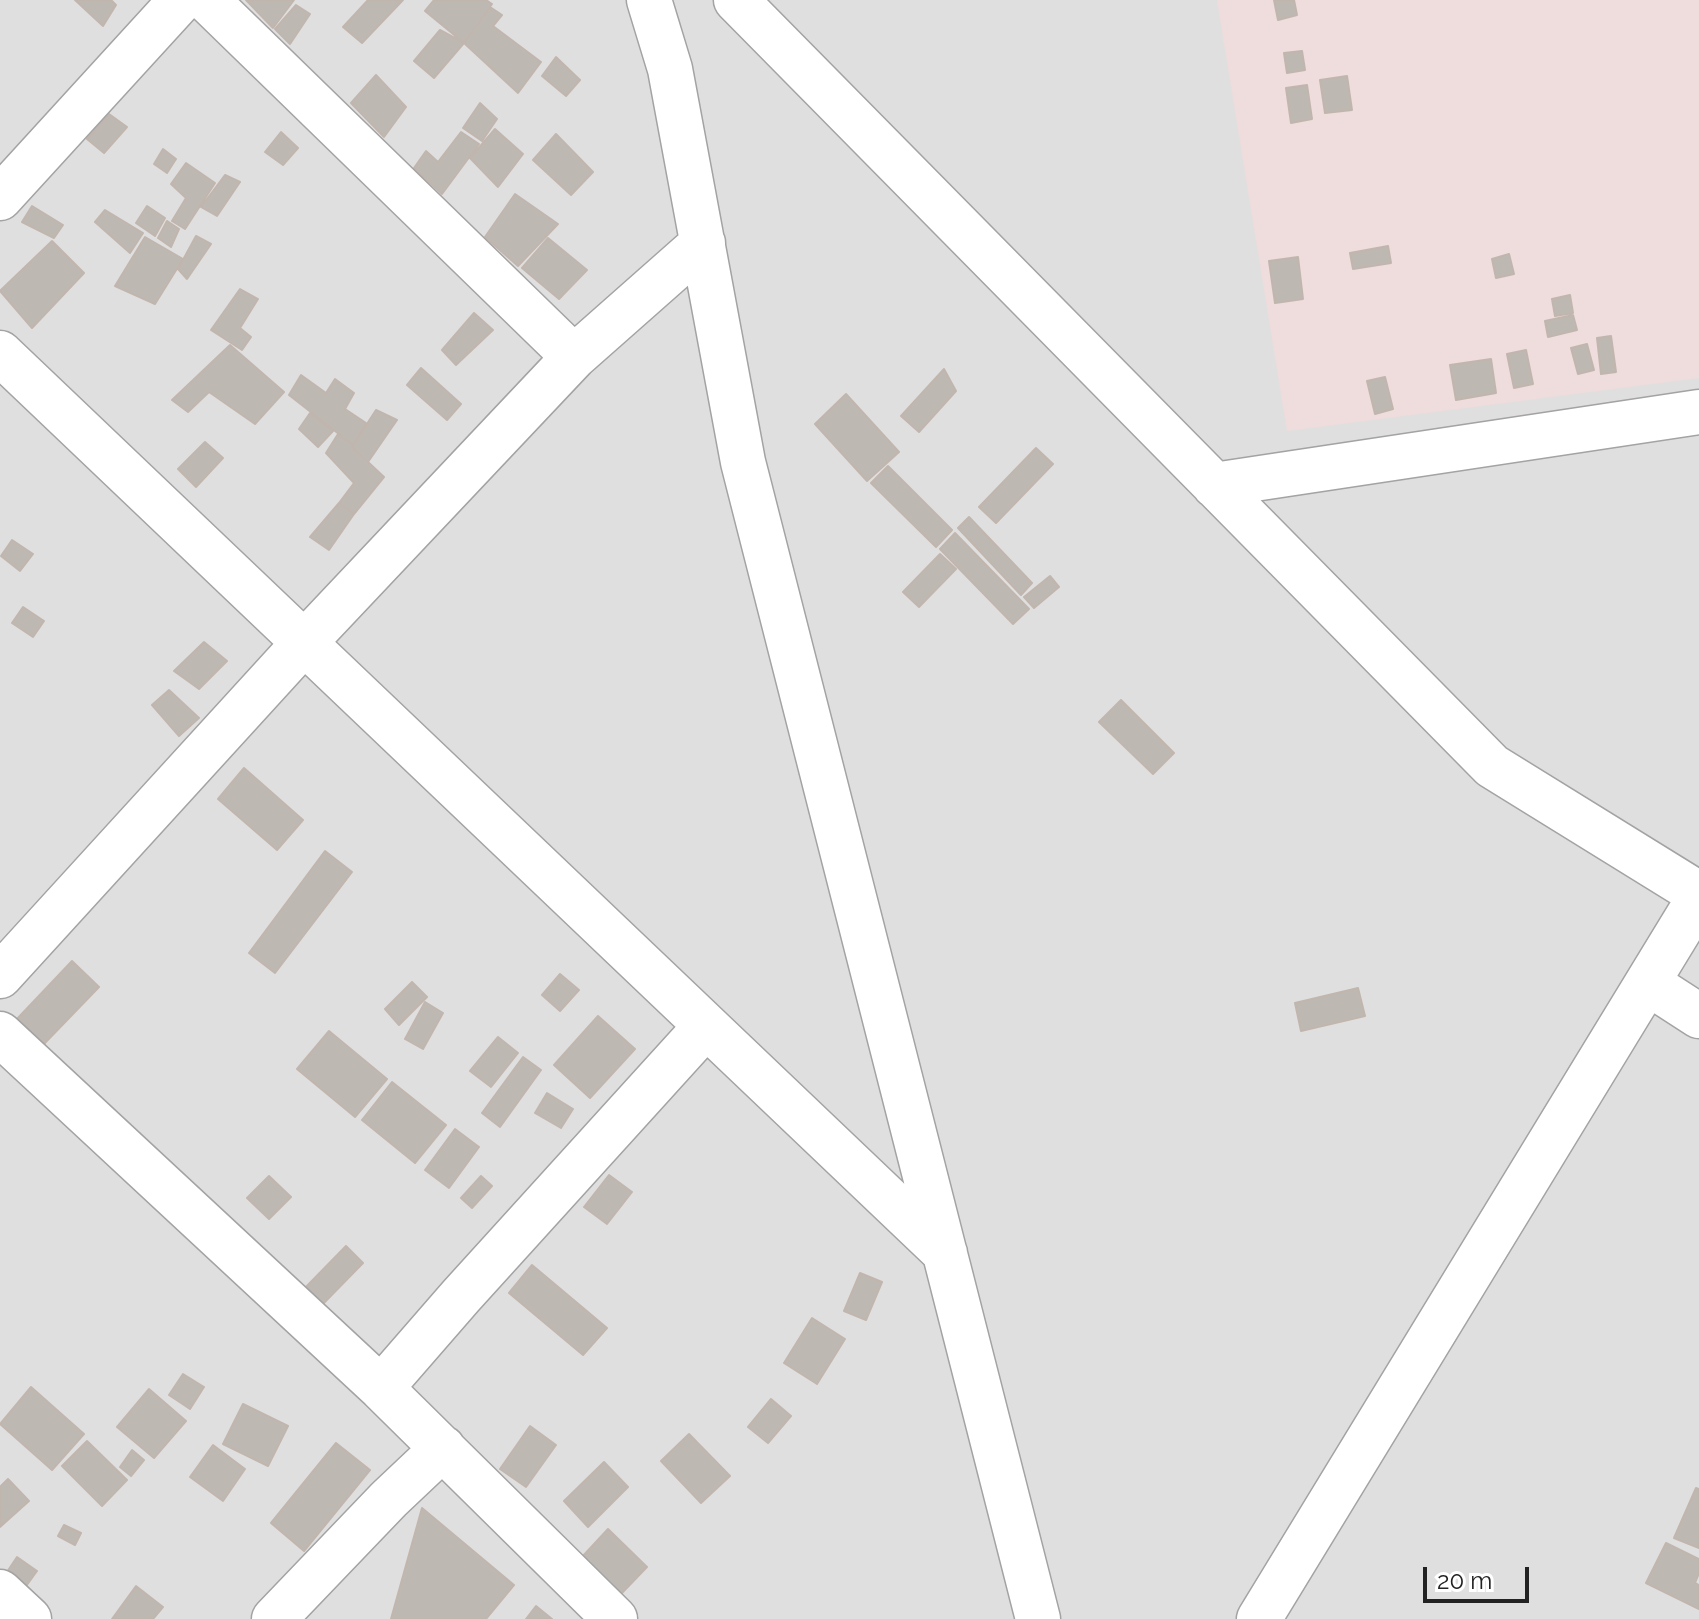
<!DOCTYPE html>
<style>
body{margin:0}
#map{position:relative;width:1699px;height:1619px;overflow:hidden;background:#f1efea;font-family:Raleway,sans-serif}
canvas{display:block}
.scale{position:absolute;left:1423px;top:1567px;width:106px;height:36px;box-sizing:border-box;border:4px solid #222;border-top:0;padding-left:10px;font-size:24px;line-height:28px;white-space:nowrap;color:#222;-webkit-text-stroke:6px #fff;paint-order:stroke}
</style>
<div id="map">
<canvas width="1699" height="1619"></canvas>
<div class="scale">20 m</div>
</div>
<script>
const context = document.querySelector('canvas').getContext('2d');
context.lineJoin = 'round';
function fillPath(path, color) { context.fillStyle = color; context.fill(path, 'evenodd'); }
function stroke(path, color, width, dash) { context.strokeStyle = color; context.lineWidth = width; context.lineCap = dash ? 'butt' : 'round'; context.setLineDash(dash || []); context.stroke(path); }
const residential = new Path2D(`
 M0 0H1699V1619H0Z`);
const commercial = new Path2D(`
 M1217 0H1699V378L1287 431Z`);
const building = new Path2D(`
 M75 0H111L116 5 103 26Z
 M246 0H294L273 28Z
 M368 0H403L362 43 343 27Z
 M434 0H486L492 4 464 43 425 11Z
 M1274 0H1294L1297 15 1278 20Z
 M296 5 310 14 290 44 275 29Z
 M490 7 502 15 493 26 541 62 518 93 464 43Z
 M440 30 464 43 434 78 414 61Z
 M1302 51 1305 70 1287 73 1284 53Z
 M556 57 580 80 566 96 542 76Z
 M376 75 406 107 384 137 351 103Z
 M1347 76 1352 110 1325 113 1320 80Z
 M1307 85 1312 119 1291 123 1286 88Z
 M480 103 497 119 482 141 463 128Z
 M109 114 127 127 104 153 87 139Z
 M495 129 523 154 498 187 470 158Z
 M281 132 298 148 283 165 265 152Z
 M461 132 479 144 442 194 414 168 426 151 438 162Z
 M556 134 593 172 571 195 533 160Z
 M163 149 176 159 167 173 154 164Z
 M186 163 215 183 185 229 172 221 186 198 171 184Z
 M225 175 240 182 217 216 201 207Z
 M515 194 558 224 518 266 485 237Z
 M32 206 63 225 54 238 22 222Z
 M147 206 165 218 155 236 136 223Z
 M105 210 143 233 130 253 95 222Z
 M167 221 179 229 171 247 158 238Z
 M196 236 211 244 187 279 178 269Z
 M145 237 183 259 155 304 115 286Z
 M548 238 587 270 559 299 522 268Z
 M52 241 84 273 32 328 0 291Z
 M1388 246 1391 263 1353 269 1350 253Z
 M1509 254 1514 274 1496 278 1492 259Z
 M1298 257 1303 299 1275 303 1269 261Z
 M240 289 258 299 240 328 251 337 242 350 211 330Z
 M1570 295 1573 313 1555 316 1552 299Z
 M474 313 493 330 456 365 442 350Z
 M1573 315 1577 330 1548 337 1545 321Z
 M1611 336 1616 372 1601 374 1597 338Z
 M1587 344 1594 370 1578 374 1571 348Z
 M230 345 284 392 255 424 209 392 188 412 172 400Z
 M1526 350 1533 384 1514 388 1507 354Z
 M1491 359 1496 393 1456 400 1450 365Z
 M421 368 461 404 447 420 407 385Z
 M944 369 956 391 919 432 901 416Z
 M301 375 326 393 335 379 354 393 345 409 366 423 353 445 289 395Z
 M1385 377 1393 409 1375 414 1367 381Z
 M846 394 899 452 867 481 815 424Z
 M376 410 397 420 368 462 352 447Z
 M310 413 333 431 318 447 299 429Z
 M338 434 353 445 352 447 384 477 354 514 339 503 354 483 326 453Z
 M205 442 223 458 196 487 178 469Z
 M1036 448 1053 464 996 523 979 507Z
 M888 466 952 530 936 547 871 483Z
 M339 503 354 514 329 550 310 537Z
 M969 517 1032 583 1021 595 958 528Z
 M955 533 1029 609 1013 624 940 549Z
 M12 540 33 554 20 571 1 556Z
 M940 554 956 569 919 607 903 592Z
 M1050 576 1059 587 1034 608 1024 597Z
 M23 607 44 621 33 637 12 623Z
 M204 642 227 661 199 689 174 671Z
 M169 690 199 718 179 736 152 705Z
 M1121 700 1174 753 1153 774 1099 722Z
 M244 768 303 820 277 850 218 799Z
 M325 851 352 872 275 973 249 953Z
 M72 961 99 987 42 1046 16 1020Z
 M560 974 579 990 560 1011 542 995Z
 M412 982 427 997 399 1025 385 1009Z
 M1358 988 1365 1016 1301 1031 1295 1003Z
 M425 1002 443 1013 423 1049 405 1039Z
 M598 1016 635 1049 590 1098 554 1065Z
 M329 1031 387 1079 355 1117 297 1069Z
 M498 1037 518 1053 491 1087 470 1071Z
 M523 1057 541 1070 500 1127 482 1113Z
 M392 1082 446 1125 415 1163 362 1120Z
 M547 1093 573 1109 561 1128 535 1113Z
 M455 1129 479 1147 449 1188 425 1170Z
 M609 1175 632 1192 607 1224 584 1207Z
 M269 1176 291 1197 269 1219 247 1198Z
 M481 1176 492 1186 472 1208 461 1198Z
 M346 1246 363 1263 319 1308 302 1291Z
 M532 1265 607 1328 583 1355 509 1293Z
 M860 1273 882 1282 866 1320 844 1311Z
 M812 1318 845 1339 817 1384 784 1363Z
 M183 1374 204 1387 190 1409 169 1395Z
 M31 1387 84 1434 52 1470 0 1424Z
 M149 1389 186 1421 154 1458 117 1427Z
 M771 1399 791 1416 768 1443 748 1427Z
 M243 1404 288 1426 268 1466 223 1444Z
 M530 1426 556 1445 526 1487 500 1469Z
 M689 1434 730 1476 701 1503 661 1461Z
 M87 1441 127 1480 102 1506 62 1466Z
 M336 1443 370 1470 304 1551 271 1523Z
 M213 1445 245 1469 223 1501 190 1477Z
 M132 1450 144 1460 131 1476 120 1467Z
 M604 1462 628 1487 588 1527 564 1501Z
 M8 1479 29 1501 0 1527V1487Z
 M1696 1488 1699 1489V1548L1674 1538Z
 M422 1508 514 1585 486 1619H391Z
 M64 1525 81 1533 75 1545 58 1536Z
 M608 1529 647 1567 621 1594 582 1557Z
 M1666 1543 1699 1559V1573L1695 1583 1699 1585V1609L1646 1583Z
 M17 1557 37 1571 24 1589 5 1575Z
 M136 1586 163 1607 153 1619H112Z
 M536 1606 552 1619H526Z`);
const minor = new Path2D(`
 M207 0 574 357
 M649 0 670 69 743 462 1038 1619
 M736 0 1492 766 1699 894
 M0 198 181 0
 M0 353 945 1253
 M1214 485 1699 412
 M0 976 303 644 574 357 703 243
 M1648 983 1699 1016
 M0 1034 381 1388 615 1619
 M381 1388 461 1296 706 1026
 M0 1592 29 1619
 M274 1619 389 1499 443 1448
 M1259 1619 1699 898`);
fillPath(residential, '#e0dfdf');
fillPath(commercial, '#efdcdc');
fillPath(building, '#beb8b3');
stroke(building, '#c1b6ae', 2);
stroke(minor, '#a3a3a3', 47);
stroke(minor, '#fff', 44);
</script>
